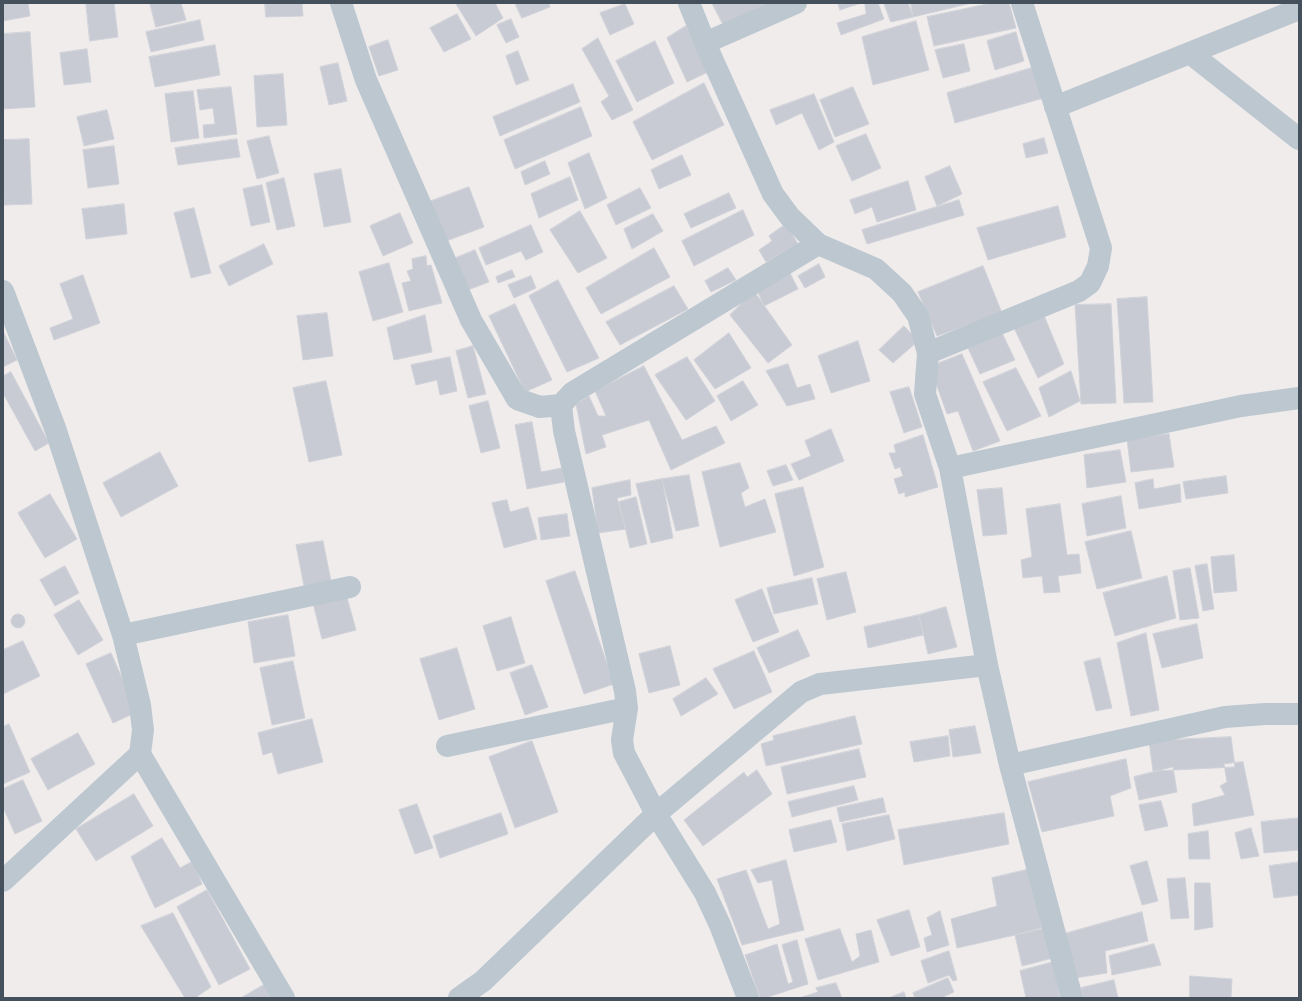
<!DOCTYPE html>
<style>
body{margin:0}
#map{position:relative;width:1302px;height:1001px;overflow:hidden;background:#f0ecec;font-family:Cabin,sans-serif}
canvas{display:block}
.frame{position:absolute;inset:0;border:4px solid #44505b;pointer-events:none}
</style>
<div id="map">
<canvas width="1302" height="1001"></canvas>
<div class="frame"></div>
</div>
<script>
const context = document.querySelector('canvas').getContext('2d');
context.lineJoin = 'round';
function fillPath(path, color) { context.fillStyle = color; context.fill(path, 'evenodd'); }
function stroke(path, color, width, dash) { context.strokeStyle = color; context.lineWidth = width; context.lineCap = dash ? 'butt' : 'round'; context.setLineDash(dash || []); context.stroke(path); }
const building = new Path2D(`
 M11 3H28L30 16 3 21V4Z
 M86 3H114L118 37 90 41Z
 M150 3H181L186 20 156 27Z
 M265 3H302L303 16 266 17Z
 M457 3H495L503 18 476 36 456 4Z
 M515 3H549L550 7 522 18Z
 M712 3H770L723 24Z
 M838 3H861L840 10Z
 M865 3H878L884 19 841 35 837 23 866 14Z
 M884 3H908L913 17 891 22Z
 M911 3H972L913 17Z
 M992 3H1009L1016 28 934 46 927 17Z
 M625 4 634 24 610 35 600 13Z
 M457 14 471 39 444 52 430 28Z
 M511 19 519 37 506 43 497 25Z
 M200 20 204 40 151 52 146 32Z
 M916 21 929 70 873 85 862 37Z
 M686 26 708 72 687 82 667 38Z
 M30 32 35 107 3 109V34Z
 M1016 32 1024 61 995 70 987 41Z
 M598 38 633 110 612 120 601 102 609 96 582 49Z
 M388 40 398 70 379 76 369 47Z
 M655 41 674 83 637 102 616 61Z
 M964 44 970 71 943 78 935 50Z
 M215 45 220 75 155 87 149 57Z
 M87 49 91 82 64 85 60 53Z
 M518 51 529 80 516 85 506 56Z
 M338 63 347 101 329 105 320 67Z
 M1035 67 1044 98 955 123 947 93Z
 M283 74 287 125 257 127 254 76Z
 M704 83 724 125 652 160 633 122Z
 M573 84 580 102 500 136 493 117Z
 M231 87 237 134 204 138 203 125 215 124 213 108 200 110 197 90Z
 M853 87 869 124 835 137 820 100Z
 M193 91 199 138 171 142 165 94Z
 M814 94 834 142 819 150 802 113 776 125 770 110Z
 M581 107 592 136 515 169 504 140Z
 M107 110 114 139 84 146 77 117Z
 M866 134 881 168 852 181 836 146Z
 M269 136 279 173 257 179 247 141Z
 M1044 138 1048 153 1026 158 1023 144Z
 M29 139 32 204 4 205 3 140Z
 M237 139 240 157 178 165 175 148Z
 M114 146 119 184 88 188 83 150Z
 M589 153 607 198 585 209 568 163Z
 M682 155 691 175 659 189 651 170Z
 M545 161 550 174 525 185 521 172Z
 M950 166 962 194 937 206 925 177Z
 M341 169 351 222 324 227 314 174Z
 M570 177 578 200 539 218 531 194Z
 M284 178 295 226 277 230 266 183Z
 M908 181 916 210 877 222 872 207 855 214 850 200Z
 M262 185 270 222 251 226 243 189Z
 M469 187 484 227 441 243 426 203Z
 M640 188 651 208 616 225 607 205Z
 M729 193 736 208 691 228 684 214Z
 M959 200 964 215 867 244 862 230Z
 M124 204 127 234 86 239 82 209Z
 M1058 206 1066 237 988 260 977 228Z
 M194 208 211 273 191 278 174 213Z
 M743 210 754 235 694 266 682 241Z
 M580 211 607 258 578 273 550 230Z
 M400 213 413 243 383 256 370 226Z
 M653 214 663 231 632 249 624 229Z
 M786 224 798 244 766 262 759 250 772 241 769 236Z
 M531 225 543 252 526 260 521 251 486 265 479 248Z
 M264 244 273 264 229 286 219 266Z
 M654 248 670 277 601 314 586 288Z
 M475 250 489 282 465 291 451 260Z
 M426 256 427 266 431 265 442 303 409 311 402 283 411 281 407 271 413 269 412 259Z
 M389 263 403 312 373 321 359 272Z
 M819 264 825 277 805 288 798 276Z
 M983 266 1002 313 937 336 918 292Z
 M728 268 736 280 711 292 705 281Z
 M512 270 515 277 498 283 496 277Z
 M789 271 798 289 764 306 757 290Z
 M83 275 100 323 54 340 50 328 73 319 60 284Z
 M531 276 536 288 514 298 508 285Z
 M558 280 599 358 567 372 529 296Z
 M674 286 688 309 620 345 606 322Z
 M754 291 792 345 768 363 730 315Z
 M1147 297 1153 402 1124 403 1117 299Z
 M515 304 552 380 525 392 489 316Z
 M1111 304 1116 403 1081 404 1075 305Z
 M327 313 333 356 303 360 297 316Z
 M1043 313 1064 364 1038 378 1014 328Z
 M425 315 432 352 394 360 387 328Z
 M904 326 918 341 893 363 879 350Z
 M3 331 17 360 3 367Z
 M729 333 751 368 715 389 694 360Z
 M1002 333 1015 360 980 374 968 348Z
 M858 341 870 381 831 393 818 356Z
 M473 346 486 394 468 398 456 351Z
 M962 354 1000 441 973 451 958 411 947 414 933 375 939 363Z
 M450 357 457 391 440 395 437 380 416 385 411 365Z
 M687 357 715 401 686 420 655 375Z
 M788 364 797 388 810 384 815 399 787 406 766 371Z
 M644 366 682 440 716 426 725 443 671 470 649 420 602 435 606 447 586 454 576 404 589 396 598 416H606L595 391Z
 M1016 368 1041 416 1007 431 983 382Z
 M1071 371 1080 401 1049 417 1039 388Z
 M11 372 49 443 35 451 4 395H3V376Z
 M326 381 342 455 309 462 293 388Z
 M743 381 758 405 731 421 717 396Z
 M909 387 922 427 904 433 890 392Z
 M488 401 500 448 481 453 469 406Z
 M532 422 541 472 562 468 564 482 527 489 515 425Z
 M831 429 844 461 799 480 791 464 811 456 805 441Z
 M1169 434 1174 467 1131 472 1127 439Z
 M923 435 938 487 905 497V492L899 494 894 479 903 476 900 467 895 469 889 453H896L894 445Z
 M1120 450 1126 482 1087 488 1084 455Z
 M160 452 178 486 121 517 103 483Z
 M740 463 749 488 741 493 745 507 765 499 776 532 720 547 702 472Z
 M786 465 793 480 773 486 767 471Z
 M689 475 699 526 676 531 662 479Z
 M1226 476 1228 493 1186 499 1183 482Z
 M662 479 673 538 651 543 636 484Z
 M1153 479 1154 489 1180 484 1181 502 1139 509 1135 483Z
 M630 480 631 495 617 498 626 529 598 533 592 488Z
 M803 487 824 567 794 576 775 494Z
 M1002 488 1007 534 983 536 977 490Z
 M50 494 77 539 45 558 18 513Z
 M1121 496 1126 528 1087 536 1082 504Z
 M636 497 647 544 630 548 619 502Z
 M507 500 510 512 528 507 537 539 504 548 492 503Z
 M1060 504 1067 555 1079 554 1081 573 1058 576 1060 592 1044 593 1042 576 1023 578 1021 560 1032 557 1026 509Z
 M567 514 570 536 541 540 538 518Z
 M1131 531 1142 578 1097 589 1085 542Z
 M323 541 331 581 304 586 296 545Z
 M1234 555 1237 591 1214 593 1211 557Z
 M1207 564 1214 609 1203 611 1195 566Z
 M65 566 79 593 55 606 40 580Z
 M1190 568 1199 618 1180 620 1173 571Z
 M575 571 614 684 584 694 546 581Z
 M846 572 856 612 827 620 817 579Z
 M1167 576 1176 618 1115 636 1103 593Z
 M812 578 818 604 774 614 767 588Z
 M762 589 779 632 753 642 735 600Z
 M346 594 356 630 322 639 313 603Z
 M79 600 103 640 78 655 54 615Z
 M946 607 957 647 928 654 919 615Z
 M11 621a7 7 0 1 1 14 0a7 7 0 1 1-14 0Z
 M288 615 295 656 254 663 248 622Z
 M919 615 923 635 868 648 864 627Z
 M511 617 525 663 497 671 483 626Z
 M1197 624 1203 658 1162 668 1153 634Z
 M798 630 810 656 769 673 757 648Z
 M1146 633 1159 710 1131 716 1117 643Z
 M23 641 40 676 3 694V650Z
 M670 646 680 685 649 693 639 654Z
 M457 648 475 709 439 720 420 659Z
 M754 651 772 692 734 709 713 669Z
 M111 653 137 712 113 723 86 664Z
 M1100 658 1112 708 1096 711 1084 662Z
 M293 661 305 718 272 725 260 668Z
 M532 665 548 707 525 715 510 673Z
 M706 678 718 694 681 716 673 699Z
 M855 716 862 744 766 766 761 744 774 740 773 736Z
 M312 719 323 762 278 774 272 752 263 755 258 733Z
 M9 724 30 772 3 784V727Z
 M975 726 981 753 953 757 949 730Z
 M78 733 95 764 48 790 31 759Z
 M948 736 950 756 914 762 910 742Z
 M1231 737 1235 767 1153 771 1149 741Z
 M532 741 558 812 515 828 489 757Z
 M859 749 866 777 787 794 781 767Z
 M1126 759 1131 788 1110 796 1114 816 1042 832 1028 782Z
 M1243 762 1254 815 1194 826 1192 804 1225 795 1220 786 1227 782 1224 764Z
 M1173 767 1177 792 1139 800 1134 777Z
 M757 770 772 794 703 846 684 820 744 772 747 777Z
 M23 780 42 821 15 834 3 807V789Z
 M854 786 858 800 792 817 788 802Z
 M134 794 153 826 96 861 76 829Z
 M883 798 886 812 840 822 837 808Z
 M1161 801 1168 826 1145 831 1139 805Z
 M417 804 433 848 415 854 399 810Z
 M501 813 508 834 440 858 433 836Z
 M1004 813 1009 844 904 865 898 830Z
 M889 815 895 839 847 851 842 824Z
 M1299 818V850L1264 853 1261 822Z
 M831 820 837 842 794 852 789 830Z
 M1251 828 1259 856 1241 859 1235 833Z
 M1208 831 1210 859H1189L1188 834Z
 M162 838 180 868 193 861 202 884 155 908 131 857Z
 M786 860 804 930 742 945 717 879 746 870 768 929 780 924 772 880 758 883 751 870Z
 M1147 861 1158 901 1142 905 1130 866Z
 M1299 862V895L1274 898 1269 866Z
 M1030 869 1042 929 957 948 951 919 997 906 992 878Z
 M1185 878 1189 918 1171 919 1167 879Z
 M1195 883H1210L1213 927 1195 930Z
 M207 890 250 969 219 985 177 907Z
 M909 910 920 947 891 956 877 920Z
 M940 911 949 945 927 952 924 938 932 935 927 918Z
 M1142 912 1148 941 1105 951 1107 973 1075 978 1064 934Z
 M173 913 211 987 195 998H185L141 926Z
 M1046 927 1053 958 1022 966 1015 935Z
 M840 929 852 962 860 956 856 934 871 930 879 962 818 980 805 939Z
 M797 940 808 984 765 998H760L745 955 777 944 788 984 793 982 782 945Z
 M1154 944 1161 965 1112 975 1109 956Z
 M949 951 957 980 953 981 949 975 928 983 921 961Z
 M1053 962 1060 998H1026L1020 971Z
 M1190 976 1232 979 1231 998H1190Z
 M948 978 954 992 941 998H915L913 993Z
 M1114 980 1118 998H1083L1081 988Z
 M269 982 280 998H241Z
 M836 983 842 998H799L818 992 816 988Z
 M904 992 906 998H889Z`);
const street = new Path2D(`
 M341 3 366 80 471 320 517 399 540 407 561 405
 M689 3 705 43 773 194 790 217 818 244 876 269 902 293 918 316 928 353 925 394 950 468 987 665 1010 765 1072 998
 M705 43 796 3
 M1190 53 1299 139
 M1055 107 1299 9
 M3 291 55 428 123 635 140 705 143 730 140 754 284 998
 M928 353 1079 291 1090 283 1098 266 1101 248 1022 3
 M950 468 1241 406 1299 398
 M123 635 350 587
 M447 746 627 708
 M1010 765 1225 717 1265 714H1299
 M3 881 140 754
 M459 998 483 981 656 814 801 692 820 684 987 665
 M748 998 720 925 705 893 656 814 624 753 622 740 627 708 625 691 564 431 561 405 572 393 818 244`);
fillPath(building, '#c8cbd3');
stroke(building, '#d0d2d9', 1);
stroke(street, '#bcc7d0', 22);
</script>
